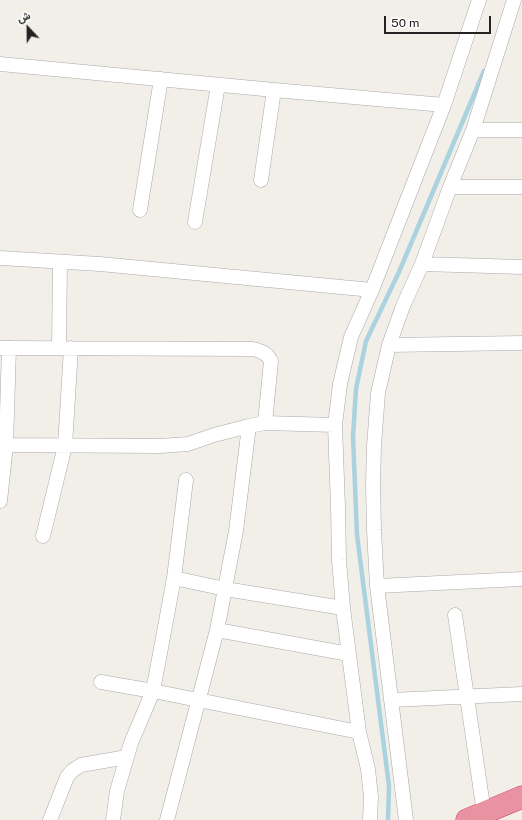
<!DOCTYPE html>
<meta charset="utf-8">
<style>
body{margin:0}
#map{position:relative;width:522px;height:820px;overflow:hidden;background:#f2efe9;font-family:"Public Sans",Vazirmatn,sans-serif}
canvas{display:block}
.north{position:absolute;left:8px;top:8px;width:40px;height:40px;-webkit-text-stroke:3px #fff;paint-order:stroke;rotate:338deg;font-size:11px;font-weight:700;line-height:16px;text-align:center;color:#222}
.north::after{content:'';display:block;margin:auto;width:14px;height:18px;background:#222;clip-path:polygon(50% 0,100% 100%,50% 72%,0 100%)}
.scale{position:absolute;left:384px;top:16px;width:107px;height:18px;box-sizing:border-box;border:2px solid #222;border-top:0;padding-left:5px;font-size:12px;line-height:14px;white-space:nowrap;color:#222;-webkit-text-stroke:3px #fff;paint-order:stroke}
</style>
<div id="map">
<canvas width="522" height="820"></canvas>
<div class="north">ش</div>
<div class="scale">50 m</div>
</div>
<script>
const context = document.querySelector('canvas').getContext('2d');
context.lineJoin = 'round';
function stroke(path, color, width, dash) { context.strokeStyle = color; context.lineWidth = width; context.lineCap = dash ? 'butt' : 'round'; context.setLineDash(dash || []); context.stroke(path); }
const stream = new Path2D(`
 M388 820 389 786 357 535 353 437 356 389 366 341 399 272 484 71`);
const street = new Path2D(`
 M0 64 274 90 444 105
 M473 130H522
 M261 180 274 90
 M450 187H522
 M140 210 161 79
 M195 222 218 85
 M0 258 100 264 372 290
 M422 264 522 267
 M389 345 522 343
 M0 348 253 349C261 351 267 353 271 361L265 423
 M59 348 60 262
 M0 445 160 446 188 444 214 435 249 426
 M186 480 174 578 225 589 343 608
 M0 501 6 445 9 348
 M43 536 65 446 71 348
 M377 586 522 579
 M455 615 484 813
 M217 630 349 654
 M101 682 153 691 359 732
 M391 700 522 694
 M50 820 67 777 72 771 81 765 127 757
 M113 820 117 791 131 743 153 691 174 578
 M167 820 217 630 236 531 249 426 265 423 335 425
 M370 820 371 797 368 769 359 732 343 608 339 560 338 507 335 425 340 384 351 337 372 290 444 105 479 0
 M406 820 377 586 374 530 373 485 374 446 378 393 389 345 403 306 422 264 450 187 473 130 514 0`);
const highway = new Path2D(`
 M467 820 522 797`);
stroke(stream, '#aad3df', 4.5);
stroke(street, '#a9a9a9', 15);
stroke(highway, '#dc2a67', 23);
stroke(street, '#fff', 14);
stroke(highway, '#e892a2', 22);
</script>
